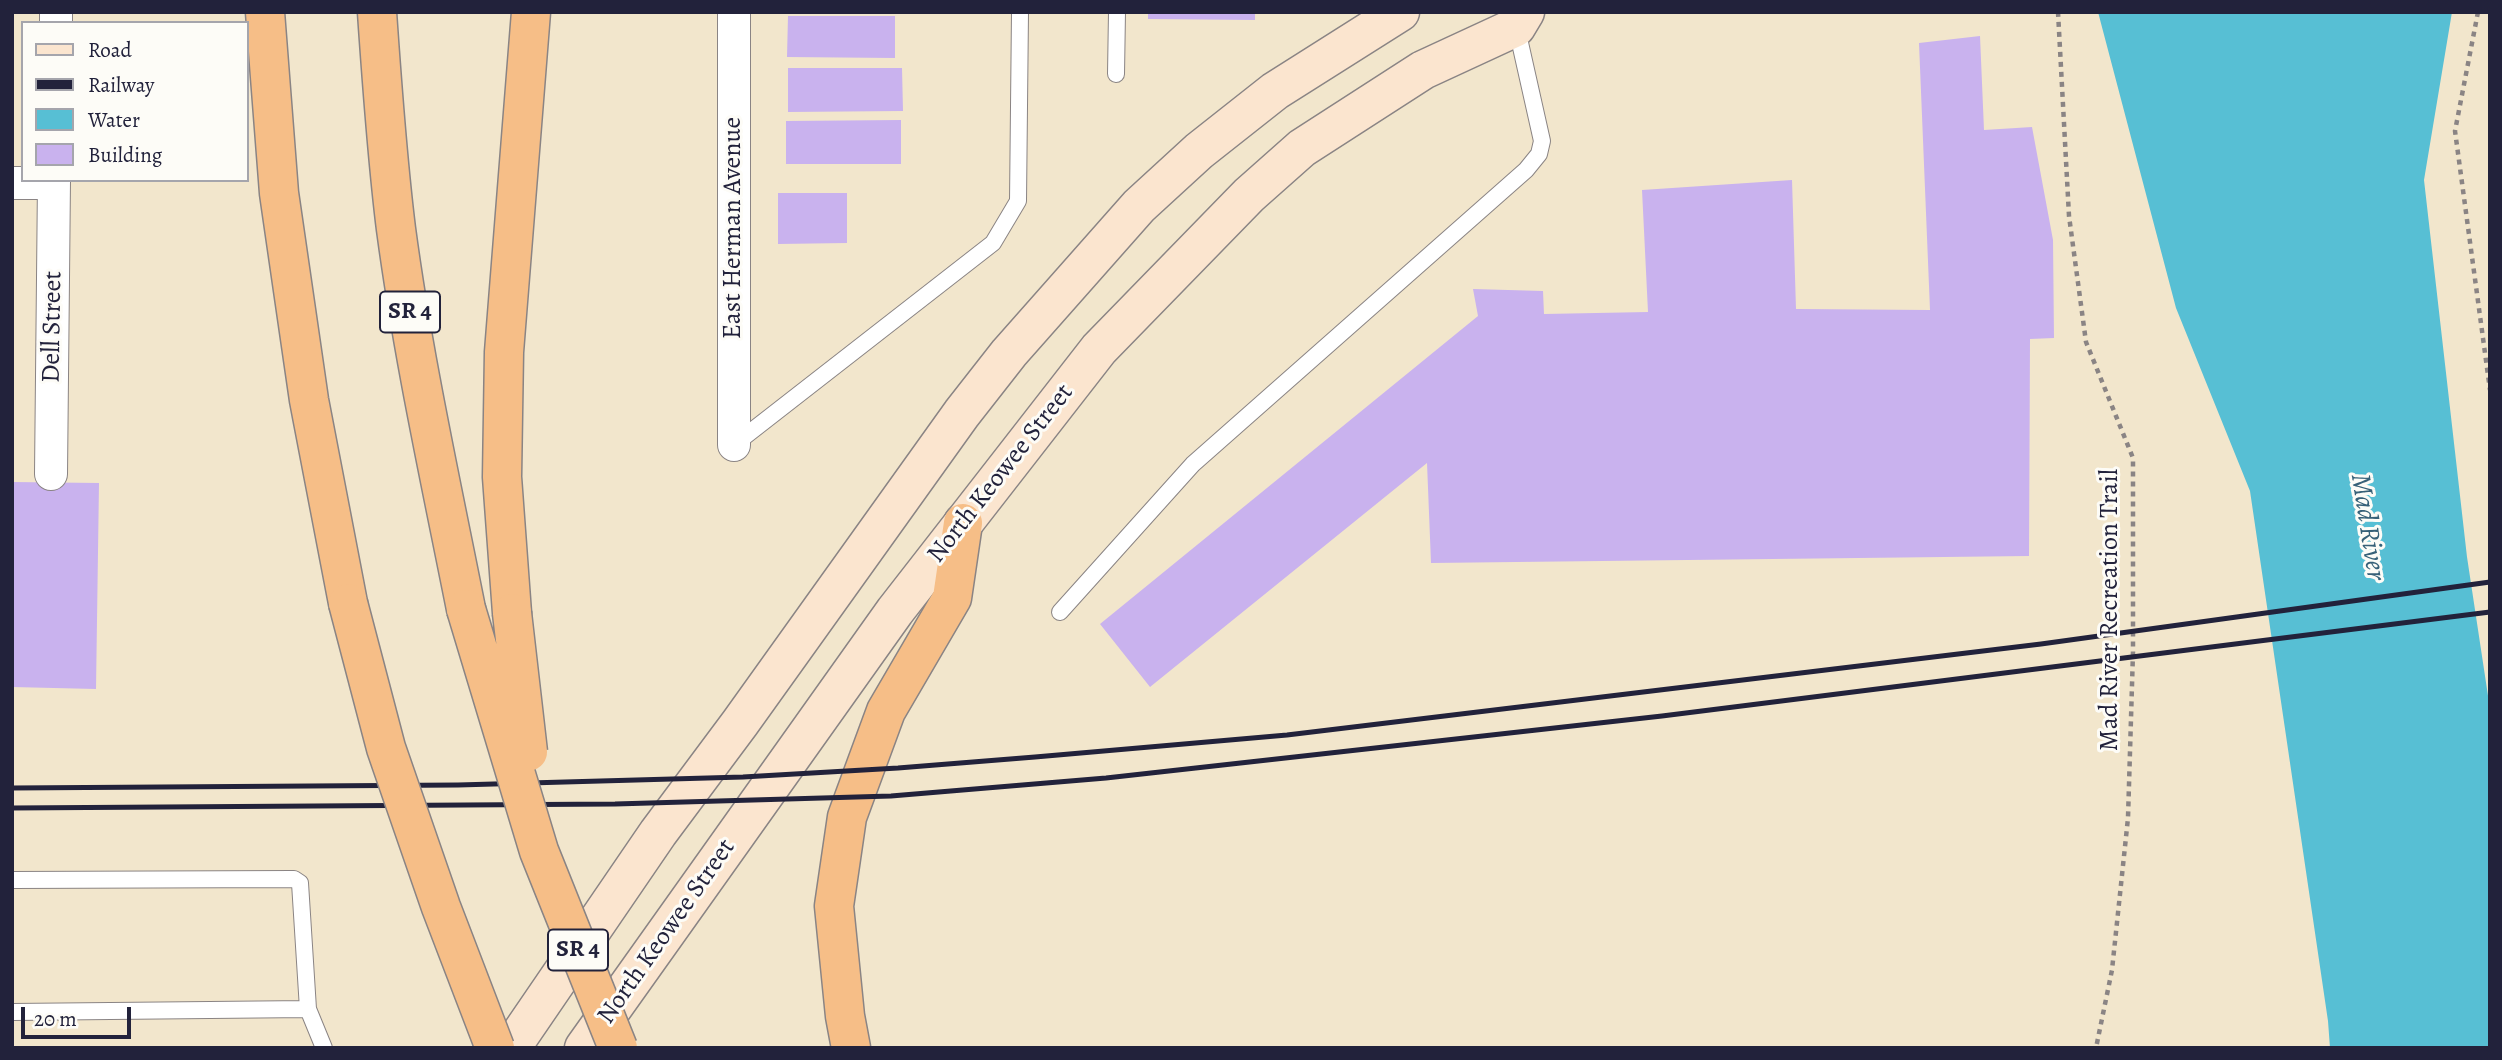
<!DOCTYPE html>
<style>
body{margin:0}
#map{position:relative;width:2502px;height:1060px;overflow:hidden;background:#f2e6cc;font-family:Alegreya,serif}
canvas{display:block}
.frame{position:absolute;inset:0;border:14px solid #22223b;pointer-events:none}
.legend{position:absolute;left:21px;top:21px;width:228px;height:161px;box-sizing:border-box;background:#fdfcf7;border:2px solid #a5a5ac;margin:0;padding:9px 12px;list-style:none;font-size:21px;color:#22223b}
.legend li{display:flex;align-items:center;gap:14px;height:35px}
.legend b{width:35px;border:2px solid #a5a5ac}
.scale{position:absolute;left:21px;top:1007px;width:110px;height:32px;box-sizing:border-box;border:4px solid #22223b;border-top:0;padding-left:9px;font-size:21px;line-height:24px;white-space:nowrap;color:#22223b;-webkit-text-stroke:5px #fdfcf7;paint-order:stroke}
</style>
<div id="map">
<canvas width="2502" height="1060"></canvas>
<div class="frame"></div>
<ul class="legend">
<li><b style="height:9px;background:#fbe5cf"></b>Road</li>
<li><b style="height:9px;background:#22223b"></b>Railway</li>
<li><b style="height:19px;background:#57bfd4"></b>Water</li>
<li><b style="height:19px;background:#c9b2ee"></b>Building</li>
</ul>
<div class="scale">20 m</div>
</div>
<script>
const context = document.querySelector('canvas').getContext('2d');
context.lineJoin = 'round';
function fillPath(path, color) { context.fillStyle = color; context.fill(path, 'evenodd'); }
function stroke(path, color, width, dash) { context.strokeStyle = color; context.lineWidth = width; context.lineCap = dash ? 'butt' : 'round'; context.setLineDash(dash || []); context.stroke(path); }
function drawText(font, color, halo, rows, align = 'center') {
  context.font = font + ' Alegreya,serif'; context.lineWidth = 6; context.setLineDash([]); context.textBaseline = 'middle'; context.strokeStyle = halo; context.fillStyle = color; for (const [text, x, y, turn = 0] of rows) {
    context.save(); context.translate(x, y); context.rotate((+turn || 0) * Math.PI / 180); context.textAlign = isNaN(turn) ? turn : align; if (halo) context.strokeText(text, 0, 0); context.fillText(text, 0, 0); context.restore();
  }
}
const water = new Path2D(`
 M2098 12H2452L2424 180 2467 557 2490 709V1048H2330L2328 1021 2250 491 2176 308Z`);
const building = new Path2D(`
 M1148 12H1255V20L1148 19Z
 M788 16H895V58L787 57Z
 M1980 36 1984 130 2032 127 2053 240 2054 338 2030 339 2029 556 1431 563 1427 463 1150 687 1100 624 1478 316 1473 289 1543 291 1544 314 1648 312 1642 190 1792 180 1796 309 1930 310 1919 43Z
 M788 68H902L903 111 788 112Z
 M901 120V164H786V121Z
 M778 193H847V243L778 244Z
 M12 482 99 483 96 689 12 687Z`);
const path = new Path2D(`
 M2058 12 2069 216 2086 342 2133 458V652L2128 818 2112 970 2096 1048
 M2478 12 2455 131 2490 390`);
const service = new Path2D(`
 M1116 74 1117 12
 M735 444 993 243 1018 201 1020 12
 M1060 612 1193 464 1526 170 1539 154 1542 141 1516 25
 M12 880 294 879 300 883 308 1009 12 1012
 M308 1009 324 1048`);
const minor = new Path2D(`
 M56 23V12
 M12 183H54
 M734 445V12
 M51 474 54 180`);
const secondary = new Path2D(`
 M511 1048 658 833 740 723 962 413 1009 353 1139 206 1199 151 1275 91 1400 12
 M584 1048 895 611 1099 349 1249 195 1302 148 1423 70 1516 27 1525 12`);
const motorway = new Path2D(`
 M265 12 279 193 309 400 348 603
 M377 12C382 85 387 157 396 229 413 356 441 483 466 609
 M512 613 502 477 504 352 531 12
 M851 1048 845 1016 834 906 847 817 886 711 952 598 963 523`);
const rail = new Path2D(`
 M12 788 458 785 743 777 898 768 1035 757 1287 735 2041 644 2490 582
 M12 808 615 804 891 796 1106 778 1662 716 2490 612`);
const motorwayBridge = new Path2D(`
 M348 603 386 748 441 907 495 1048
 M466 609 539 851 618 1048
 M512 613 528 752`);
const shields = [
 [410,312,60],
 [578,950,60]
];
const shieldNames = [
 ["SR 4",410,312],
 ["SR 4",578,950]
];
const streetNames = [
 ["East Herman Avenue",734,228,-90],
 ["Dell Street",53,327,-89],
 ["North Keowee Street",1001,474,-52],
 ["Mad River Recreation Trail",2111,610,-90],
 ["North Keowee Street",667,932,-55]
];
const waterNames = [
 ["Mad River",2367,527,81]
];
fillPath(water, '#57bfd4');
fillPath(building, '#c9b2ee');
stroke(service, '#8a8484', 18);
stroke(minor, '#8a8484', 34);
stroke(secondary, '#8a8484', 41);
stroke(motorway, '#8a8484', 41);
stroke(path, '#8a8484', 4.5, [5, 5]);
stroke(service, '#fff', 16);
stroke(minor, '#fff', 32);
stroke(secondary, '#fbe5cf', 38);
stroke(motorway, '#f6be87', 38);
stroke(rail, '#22223b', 5);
stroke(motorwayBridge, '#8a8484', 41, []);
stroke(motorwayBridge, '#f6be87', 38);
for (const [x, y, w] of shields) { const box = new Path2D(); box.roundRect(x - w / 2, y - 20.5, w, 41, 5); context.fillStyle = '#fdfcf7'; context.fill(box); stroke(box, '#22223b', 2); }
drawText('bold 24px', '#22223b', null, shieldNames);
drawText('26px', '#22223b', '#fdfcf7', streetNames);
drawText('italic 28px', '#376178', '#fdfcf7', waterNames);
</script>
